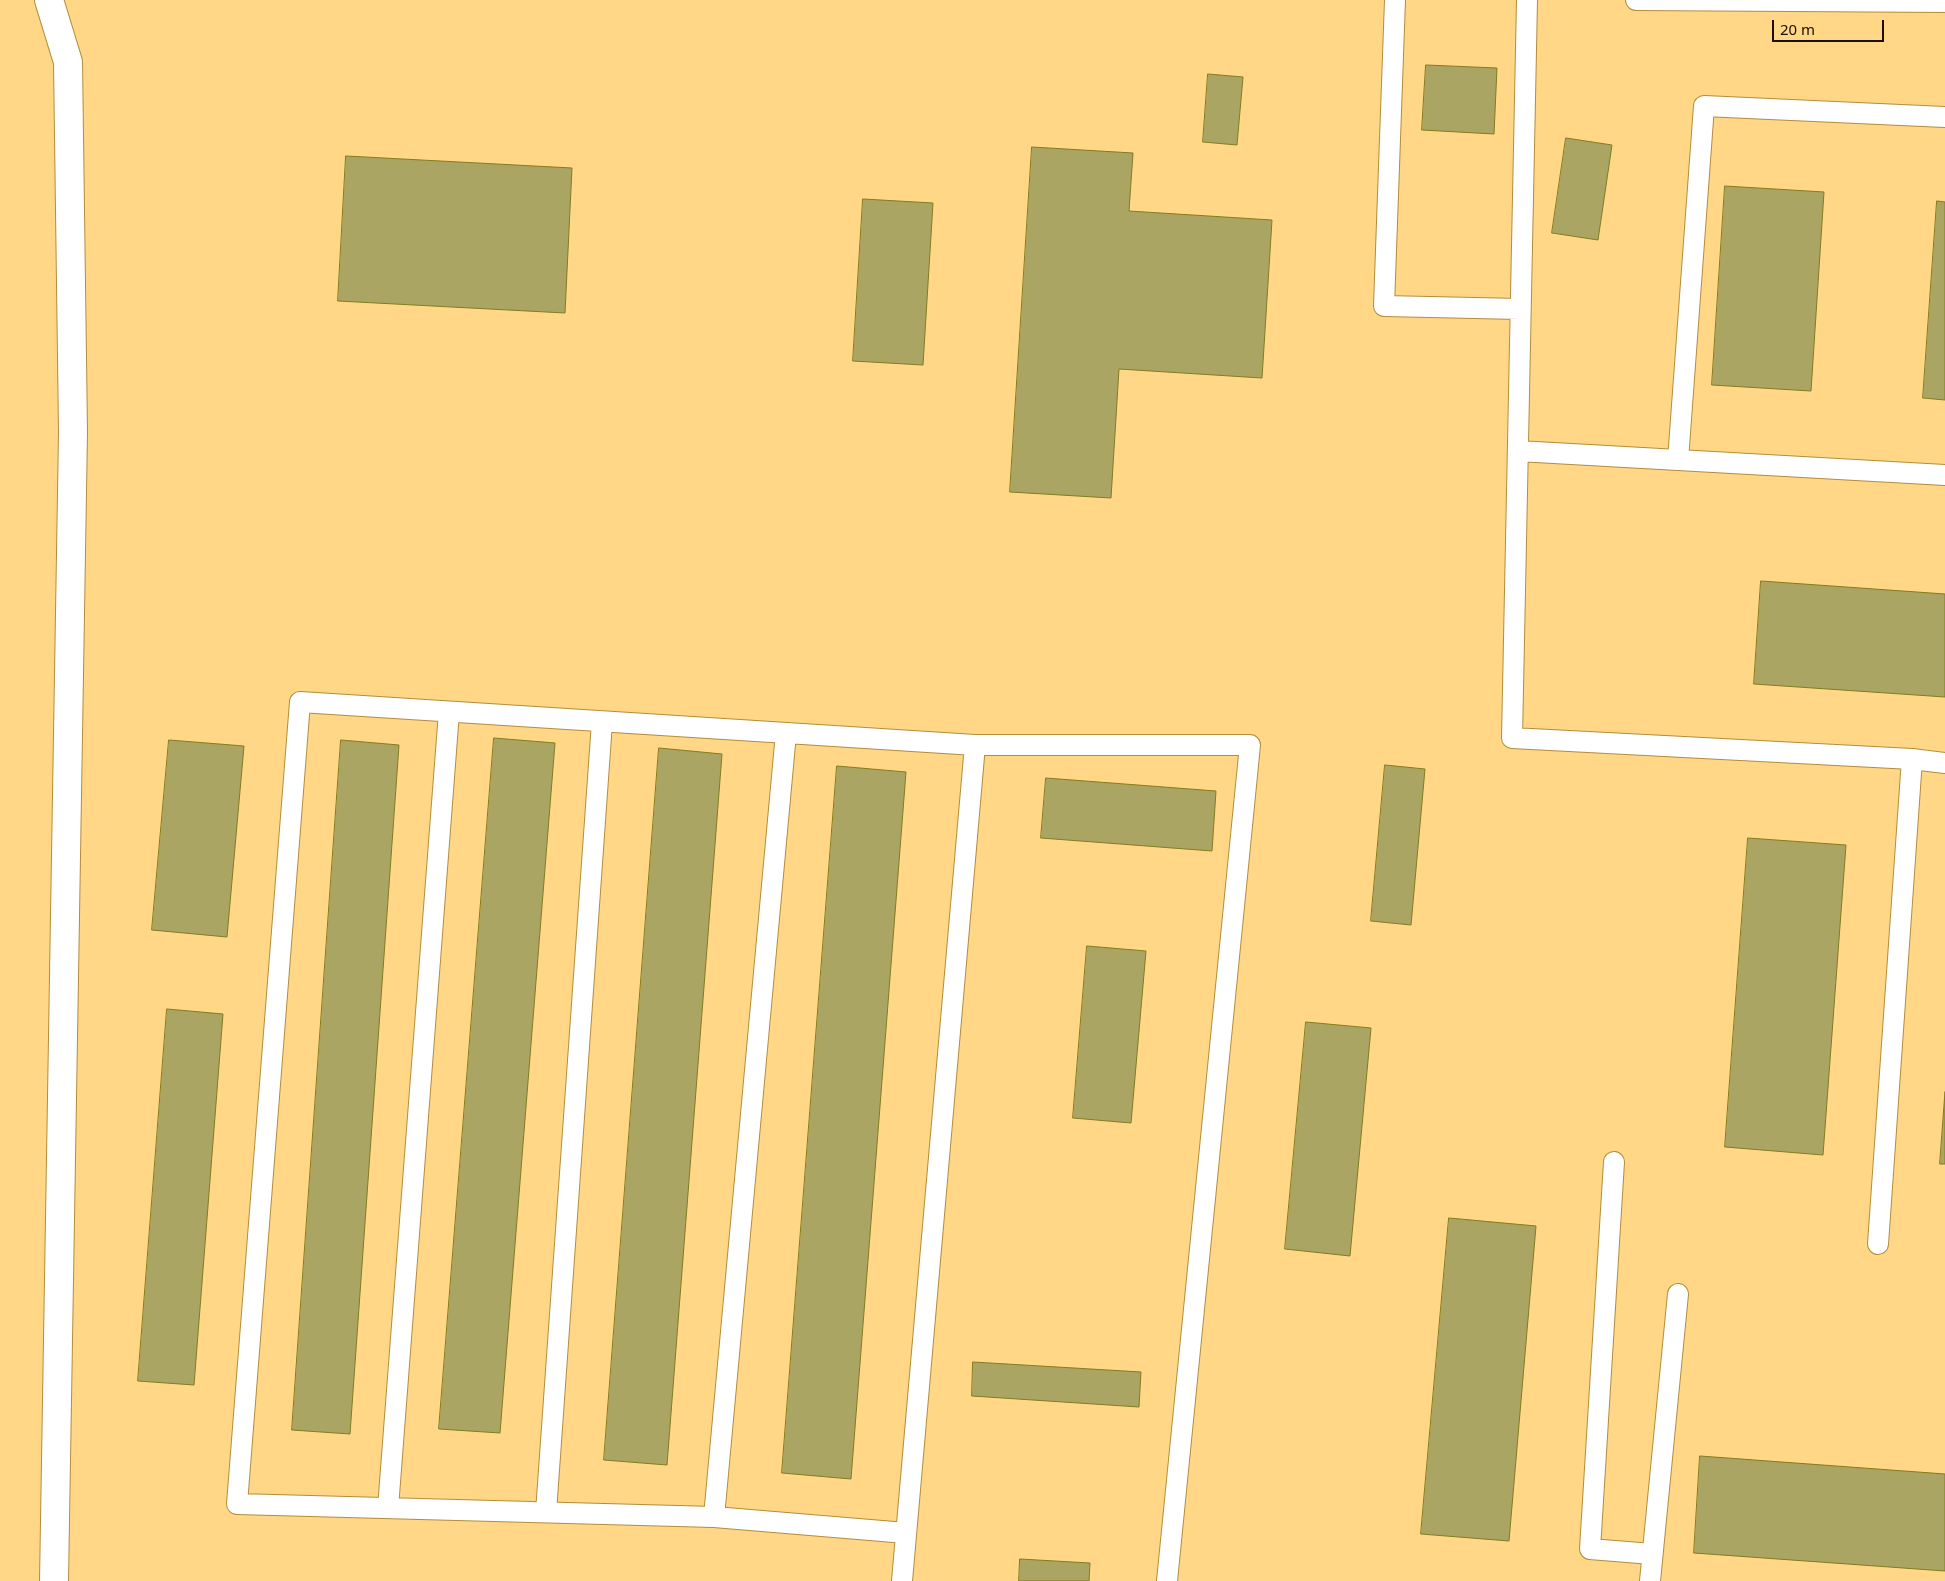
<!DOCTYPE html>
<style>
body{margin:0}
#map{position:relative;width:1945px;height:1581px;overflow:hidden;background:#ffd786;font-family:"Noto Sans",sans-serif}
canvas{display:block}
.scale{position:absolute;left:1772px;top:20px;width:112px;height:22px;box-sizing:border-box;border:2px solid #1b0f00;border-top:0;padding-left:6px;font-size:15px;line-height:18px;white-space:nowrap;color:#1b0f00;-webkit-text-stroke:4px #ffd786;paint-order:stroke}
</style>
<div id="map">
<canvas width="1945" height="1581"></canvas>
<div class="scale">20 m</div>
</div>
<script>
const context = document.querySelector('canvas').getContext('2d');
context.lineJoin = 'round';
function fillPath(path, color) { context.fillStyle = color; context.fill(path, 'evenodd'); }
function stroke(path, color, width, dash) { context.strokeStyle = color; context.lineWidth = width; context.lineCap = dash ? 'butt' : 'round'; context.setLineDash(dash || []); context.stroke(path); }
const building = new Path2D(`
 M1426 65 1497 68 1494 134 1422 130Z
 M1208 74 1243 77 1237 145 1203 142Z
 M1566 138 1612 145 1598 240 1552 233Z
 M1032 147 1133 153 1129 211 1272 220 1262 378 1119 369 1111 498 1010 492Z
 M346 156 572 168 565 313 338 301Z
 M1725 186 1824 192 1811 391 1712 385Z
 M863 199 933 203 923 365 853 361Z
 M1937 201 1945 202V400L1923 398Z
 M1761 581 1945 594V697L1754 684Z
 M494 738 555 743 500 1433 439 1429Z
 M169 740 244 746 227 937 152 930Z
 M341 740 399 745 350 1434 292 1430Z
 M659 748 722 754 667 1465 604 1460Z
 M1385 765 1425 769 1411 925 1371 921Z
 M837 766 906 772 851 1479 782 1473Z
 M1046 778 1216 791 1212 851 1041 838Z
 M1748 838 1846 845 1823 1155 1725 1147Z
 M1087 946 1146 951 1131 1123 1073 1118Z
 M167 1009 223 1014 194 1385 138 1381Z
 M1306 1022 1371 1028 1350 1256 1285 1249Z
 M1945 1092V1164H1940Z
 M1449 1218 1536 1226 1509 1541 1421 1534Z
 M973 1362 1141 1372 1139 1407 972 1396Z
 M1700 1456 1945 1474V1571L1694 1553Z
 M1020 1559 1090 1563 1089 1581H1019Z`);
const lane = new Path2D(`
 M1395 0 1384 306 1520 309
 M1527 0 1512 738 1912 759 1945 763
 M1636 0 1945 2
 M1518 451 1945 475
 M1678 460 1704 106 1945 117
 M1614 1162 1590 1549 1652 1554
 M1878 1244 1912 759
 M388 1508 449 712
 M546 1512 602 722
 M714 1517 786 733
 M906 1533 714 1517 237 1504 300 702 975 745H1250L1167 1581
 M902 1581 975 745
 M1650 1581 1678 1294`);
const street = new Path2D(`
 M49 0 68 62 73 432 54 1581`);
fillPath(building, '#aba564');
stroke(building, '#837b20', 1);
stroke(lane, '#b38d3c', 22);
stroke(street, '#b38d3c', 30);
stroke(lane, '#fff', 20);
stroke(street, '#fff', 28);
</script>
